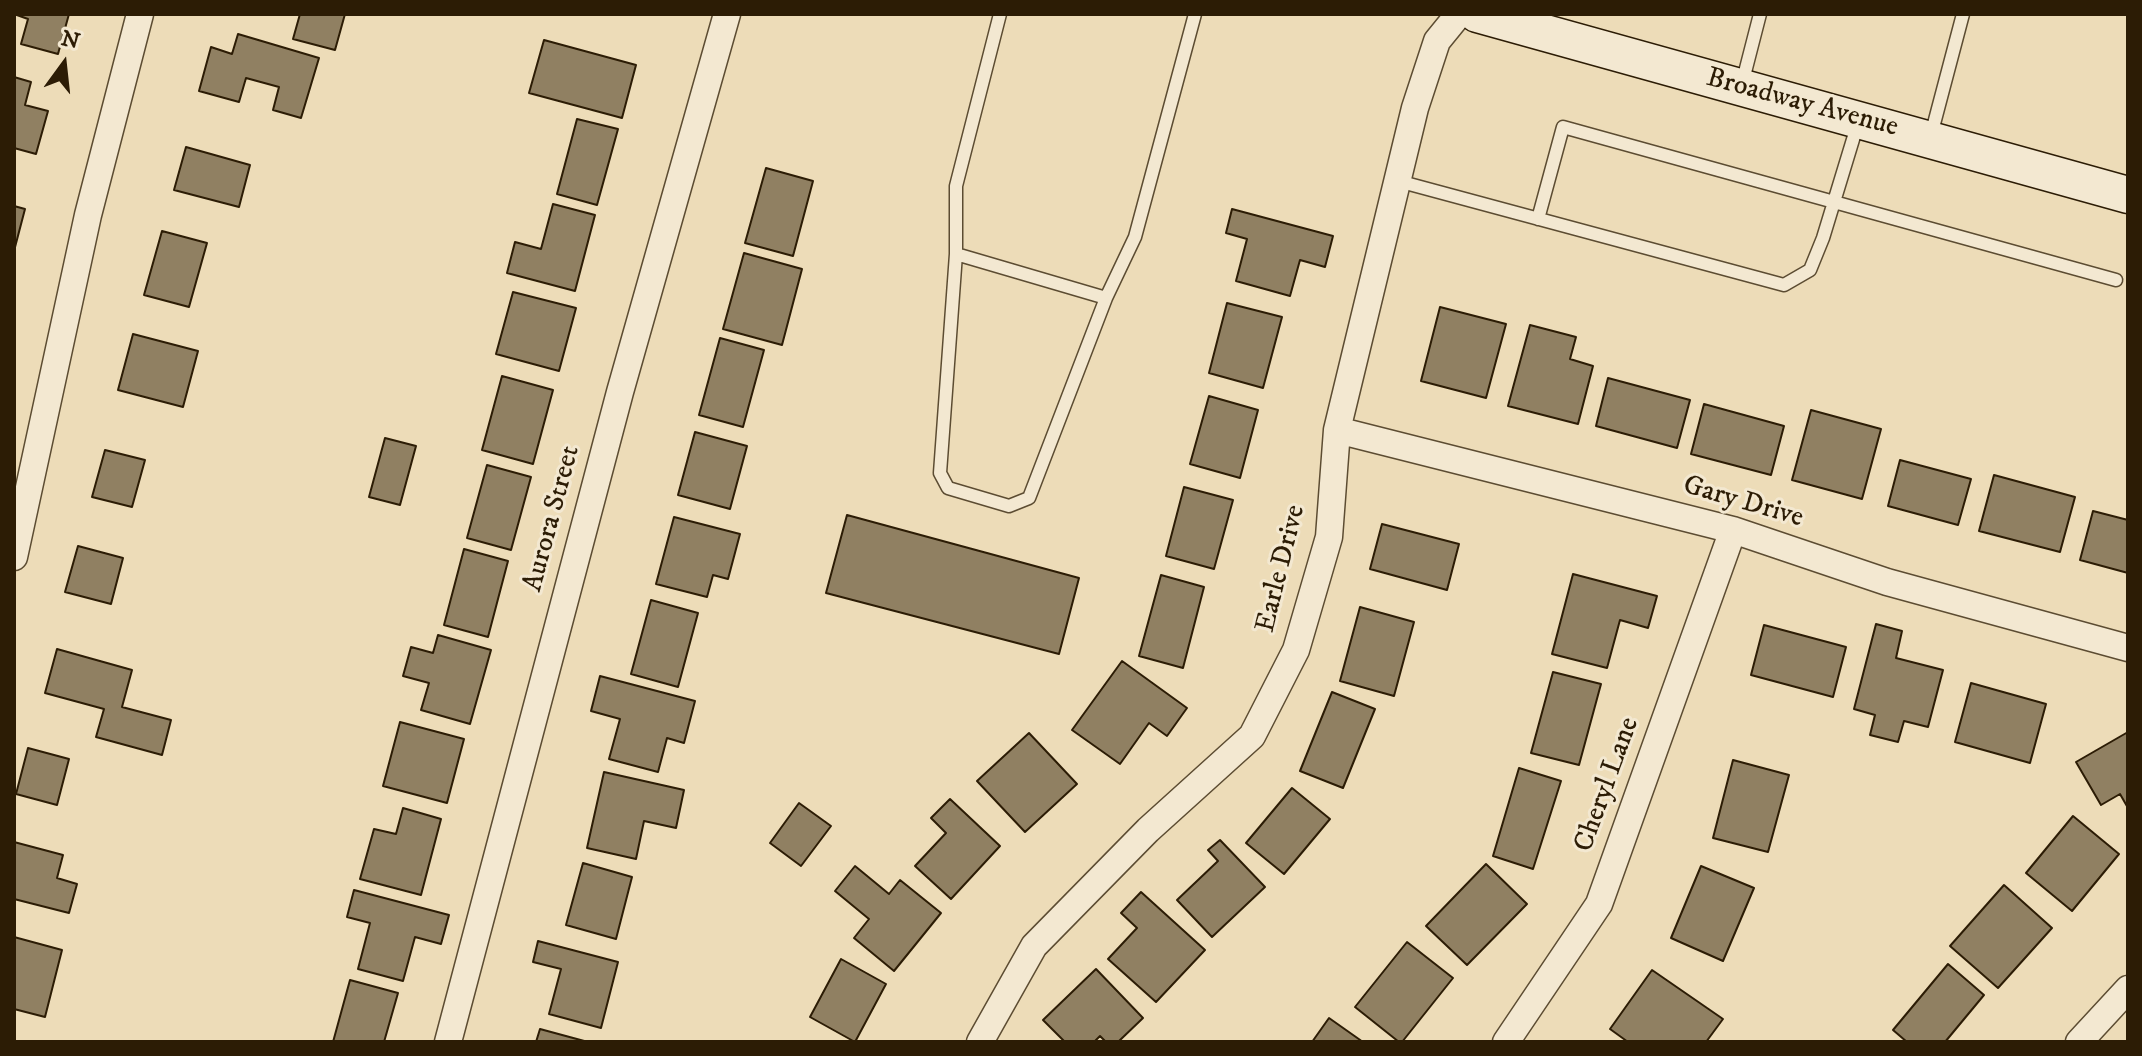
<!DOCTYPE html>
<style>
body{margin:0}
#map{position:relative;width:2142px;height:1056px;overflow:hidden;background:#eddcb8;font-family:"IM FELL DW Pica",serif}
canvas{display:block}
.frame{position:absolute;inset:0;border:16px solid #2c1c05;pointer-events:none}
.north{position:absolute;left:24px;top:24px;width:80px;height:80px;-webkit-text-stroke:6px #f3e8d1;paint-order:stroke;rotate:15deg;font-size:22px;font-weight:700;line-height:32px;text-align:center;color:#2c1c05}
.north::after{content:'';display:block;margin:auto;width:28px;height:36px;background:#2c1c05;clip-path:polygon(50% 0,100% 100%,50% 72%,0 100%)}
</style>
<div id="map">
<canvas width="2142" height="1056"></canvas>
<div class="frame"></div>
<div class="north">N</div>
</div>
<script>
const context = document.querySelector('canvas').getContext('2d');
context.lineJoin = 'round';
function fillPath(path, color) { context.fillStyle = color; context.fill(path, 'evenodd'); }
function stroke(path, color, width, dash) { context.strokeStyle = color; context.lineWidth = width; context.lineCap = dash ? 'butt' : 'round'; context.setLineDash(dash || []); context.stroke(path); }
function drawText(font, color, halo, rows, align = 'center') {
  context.font = font + ' "IM FELL DW Pica",serif'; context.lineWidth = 6; context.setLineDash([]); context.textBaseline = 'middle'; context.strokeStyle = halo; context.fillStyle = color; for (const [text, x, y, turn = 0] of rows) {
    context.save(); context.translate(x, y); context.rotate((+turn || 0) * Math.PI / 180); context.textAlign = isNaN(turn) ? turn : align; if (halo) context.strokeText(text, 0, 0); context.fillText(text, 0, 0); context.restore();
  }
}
const building = new Path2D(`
 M14 14H69L58 54 21 44 28 19Z
 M300 14H345L335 50 293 39Z
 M238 34 319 58 301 118 273 110 279 87 246 78 239 102 199 91 211 47 232 54Z
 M544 40 636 65 622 118 529 93Z
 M14 77 31 82 25 105 48 111 36 154 14 148Z
 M577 119 618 129 597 205 557 194Z
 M186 147 250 165 239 207 174 190Z
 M766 168 813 181 793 256 745 243Z
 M553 204 595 215 575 291 507 273 515 242 541 249Z
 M14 206 25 209 14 251Z
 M1232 209 1333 236 1325 267 1300 260 1290 296 1236 281 1247 239 1226 233Z
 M162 231 207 243 189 307 144 295Z
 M744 253 802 269 782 345 723 329Z
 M513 292 576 308 559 371 496 354Z
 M1227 303 1282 317 1263 388 1209 373Z
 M1440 307 1506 324 1486 398 1421 381Z
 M1530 325 1576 337 1570 359 1593 366 1578 424 1508 406Z
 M133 334 198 351 183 407 118 390Z
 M720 338 764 350 743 427 699 415Z
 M502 376 553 390 533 464 482 450Z
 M1608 378 1690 400 1677 448 1596 426Z
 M1209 396 1258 410 1240 478 1190 464Z
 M1704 404 1784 426 1771 475 1691 454Z
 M1811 410 1881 429 1862 499 1792 480Z
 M695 432 747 446 730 509 678 495Z
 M385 438 416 446 400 505 369 497Z
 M105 450 145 460 132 507 92 497Z
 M1900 460 1971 479 1958 525 1888 506Z
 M487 465 531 477 511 550 467 538Z
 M1994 475 2075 497 2060 552 1979 531Z
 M1184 487 1233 500 1214 569 1166 556Z
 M2093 511 2128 520V573L2080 560Z
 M847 515 1079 578 1059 654 826 593Z
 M674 517 740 534 728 579 713 575 707 597 656 584Z
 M1382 524 1459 544 1447 590 1370 569Z
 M78 546 123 558 111 604 65 592Z
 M464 549 508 561 488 637 444 625Z
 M1573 574 1657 596 1648 628 1620 620 1607 668 1552 654Z
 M1161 575 1204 587 1183 668 1139 656Z
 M651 600 698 613 678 687 631 674Z
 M1360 607 1414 622 1394 696 1340 681Z
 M1876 624 1902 631 1896 658 1943 670 1928 727 1904 721 1898 742 1870 735 1875 715 1854 709Z
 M1764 625 1846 647 1833 697 1751 675Z
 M438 635 491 650 470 724 421 710 429 683 403 676 411 647 433 653Z
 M57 649 132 670 122 707 171 720 162 755 96 737 104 709 45 693Z
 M1122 661 1187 708 1167 736 1149 723 1120 764 1072 730Z
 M1553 672 1601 684 1579 765 1531 753Z
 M600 676 695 701 684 743 667 738 658 772 609 759 620 719 591 711Z
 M1971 683 2046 704 2030 763 1955 742Z
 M1332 692 1375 709 1343 788 1300 771Z
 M400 722 464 739 447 803 383 786Z
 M2128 732V808L2120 794 2101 805 2076 762Z
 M1029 733 1077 784 1025 832 977 781Z
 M28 748 69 759 57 805 16 794Z
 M1733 760 1789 775 1768 852 1713 838Z
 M1519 768 1561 781 1533 869 1493 856Z
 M604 772 684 790 676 828 644 821 636 859 587 848Z
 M1292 788 1330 819 1284 874 1246 843Z
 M950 799 1000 846 951 899 915 866 946 833 931 818Z
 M799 803 831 826 801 866 770 843Z
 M403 808 441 819 421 895 360 879 374 829 396 834Z
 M2073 816 2119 854 2072 911 2026 873Z
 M1220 840 1265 887 1212 937 1177 900 1218 861 1208 850Z
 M14 842 63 855 57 878 77 884 69 913 14 899Z
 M583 863 632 877 616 939 566 925Z
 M1486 864 1527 904 1467 965 1426 926Z
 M855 866 889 894 900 880 941 913 894 971 854 938 869 919 835 891Z
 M1701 866 1754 888 1723 961 1671 938Z
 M2004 885 2052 928 1998 988 1950 946Z
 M354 890 449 915 441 944 415 937 403 981 358 969 370 923 347 917Z
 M1141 892 1205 950 1156 1002 1108 959 1137 928 1121 913Z
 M14 937 62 950 45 1017 14 1009Z
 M538 941 618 962 601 1028 549 1014 561 969 533 962Z
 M1407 942 1453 978 1402 1042H1399L1355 1007Z
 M841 959 886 984 855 1042 810 1017Z
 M1948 964 1984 995 1945 1042H1907L1893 1030Z
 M1096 969 1143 1018 1118 1042H1106L1100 1036 1094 1042H1065L1043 1020Z
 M1652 970 1723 1019 1706 1042H1628L1610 1029Z
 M350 980 398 993 384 1042H333Z
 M1329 1018 1363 1042H1312Z
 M540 1029 588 1042H536Z`);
const lane = new Path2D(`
 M1000 14 956 186V254L1106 298 1135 237 1195 14
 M1742 84 1760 14
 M1930 139 1963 14
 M1398 181 1784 285 1810 270 1823 238 1858 123
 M1538 219 1563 127 2116 280
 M956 254 940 473 948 488 1009 506 1029 498 1106 298`);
const street = new Path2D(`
 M1337 430 1733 530 1887 582 2128 648
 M14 557 88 215 140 14
 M448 1042 620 392 727 14
 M980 1042 1034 946 1148 830 1252 736 1296 650 1329 537 1337 430 1415 108 1437 41 1459 14
 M1506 1042 1599 904 1733 530
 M2079 1042 2128 989`);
const secondary = new Path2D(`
 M1477 14 2128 195`);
const streetNames = [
 ["Broadway Avenue",1802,104,15],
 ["Gary Drive",1743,503,16],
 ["Aurora Street",553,519,-75],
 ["Earle Drive",1282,569,-76],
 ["Cheryl Lane",1608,785,-70]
];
fillPath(building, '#908062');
stroke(building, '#2c1c05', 2);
stroke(lane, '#5c4c32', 15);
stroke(street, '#5c4c32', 29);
stroke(secondary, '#2c1c05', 39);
stroke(lane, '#f3e8d1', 12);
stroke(street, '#f3e8d1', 26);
stroke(secondary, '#f3e8d1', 36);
drawText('28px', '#2c1c05', '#f3e8d1', streetNames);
</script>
